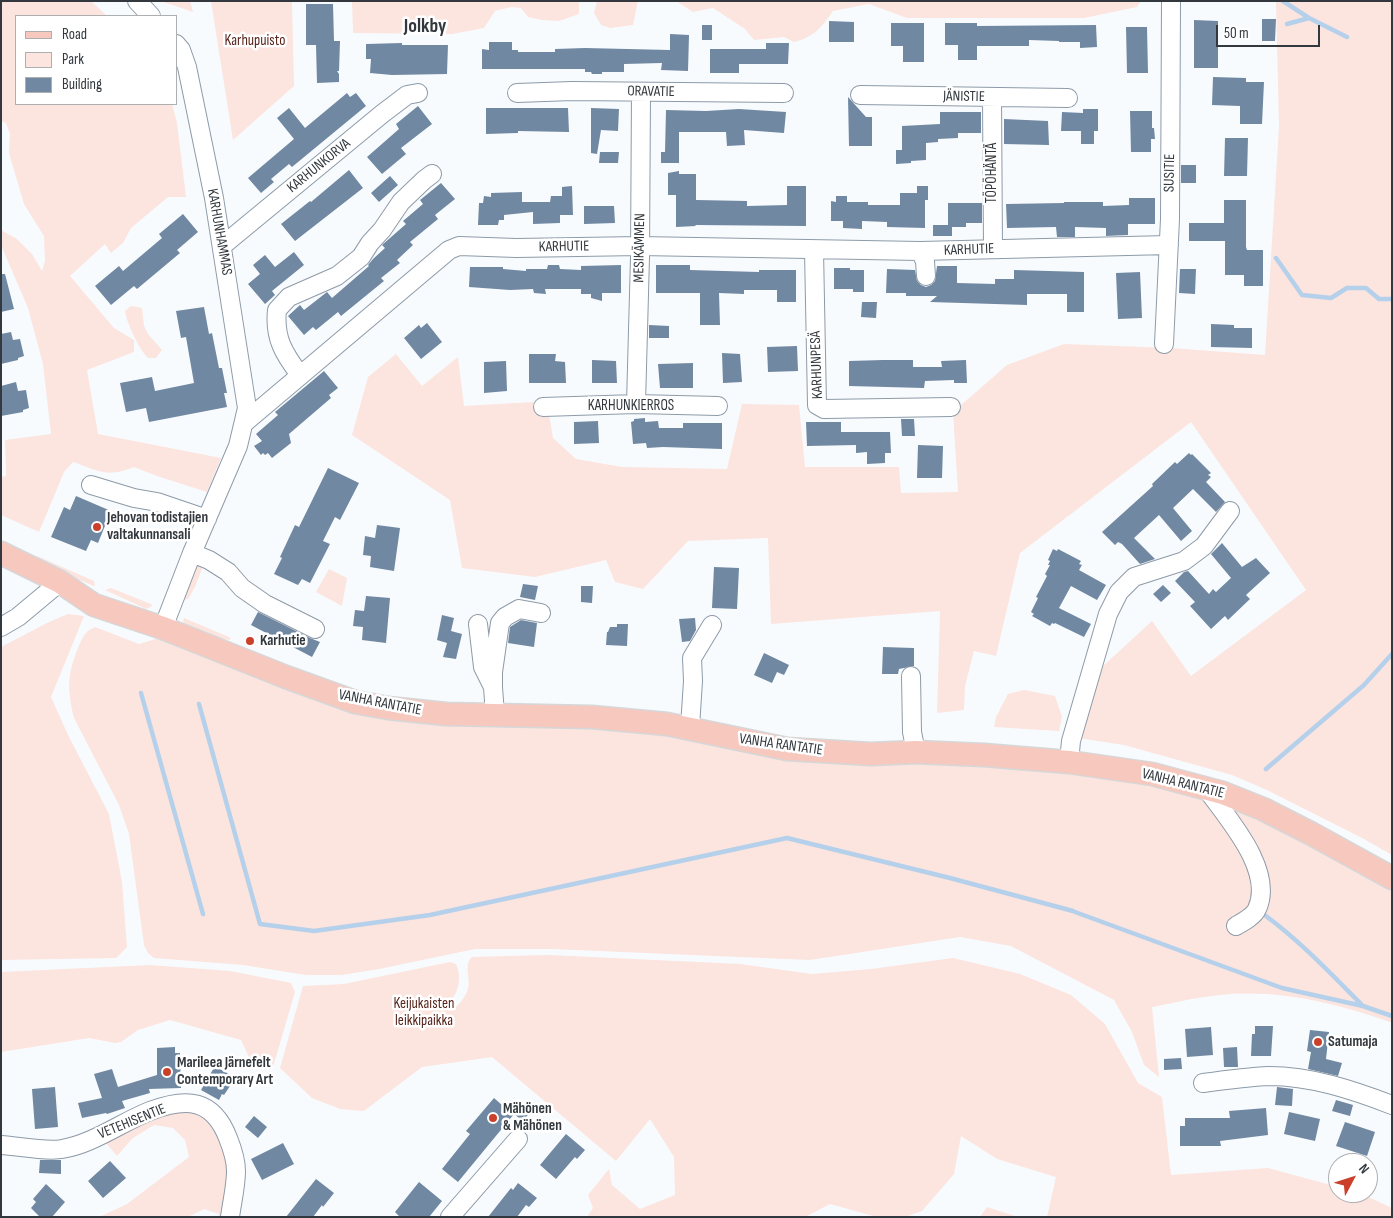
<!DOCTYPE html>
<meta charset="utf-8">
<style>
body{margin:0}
#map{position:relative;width:1393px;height:1218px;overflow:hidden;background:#f8fbfe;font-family:"Sofia Sans Condensed",sans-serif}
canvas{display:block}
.frame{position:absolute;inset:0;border:2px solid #32383d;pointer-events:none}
.legend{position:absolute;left:15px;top:15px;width:162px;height:90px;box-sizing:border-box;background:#fff;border:1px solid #adafb1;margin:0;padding:6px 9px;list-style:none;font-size:15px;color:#32383d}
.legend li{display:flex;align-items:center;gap:10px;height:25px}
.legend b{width:25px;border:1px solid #adafb1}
.north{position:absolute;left:1328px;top:1153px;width:50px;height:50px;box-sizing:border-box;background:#fff;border:1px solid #adafb1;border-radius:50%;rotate:50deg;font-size:14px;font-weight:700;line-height:20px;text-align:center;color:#32383d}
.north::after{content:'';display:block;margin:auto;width:18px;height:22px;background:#cb402a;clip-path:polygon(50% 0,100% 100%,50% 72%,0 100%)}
.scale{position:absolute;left:1216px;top:25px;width:104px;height:22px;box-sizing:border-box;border:2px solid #32383d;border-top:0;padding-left:6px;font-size:15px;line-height:18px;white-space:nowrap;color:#32383d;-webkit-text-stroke:4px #fff;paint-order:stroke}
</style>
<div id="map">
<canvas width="1393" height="1218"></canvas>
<div class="frame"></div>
<ul class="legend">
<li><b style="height:6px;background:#f7c8be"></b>Road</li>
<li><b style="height:14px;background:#fce4df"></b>Park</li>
<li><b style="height:14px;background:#7088a1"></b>Building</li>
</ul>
<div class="north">N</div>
<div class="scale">50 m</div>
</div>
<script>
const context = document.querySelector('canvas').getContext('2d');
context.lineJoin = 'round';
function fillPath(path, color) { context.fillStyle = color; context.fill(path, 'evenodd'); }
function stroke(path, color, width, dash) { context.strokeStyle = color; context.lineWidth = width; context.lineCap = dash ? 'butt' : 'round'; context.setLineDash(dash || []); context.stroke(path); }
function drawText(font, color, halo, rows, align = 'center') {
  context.font = font + ' "Sofia Sans Condensed",sans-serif'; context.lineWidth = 5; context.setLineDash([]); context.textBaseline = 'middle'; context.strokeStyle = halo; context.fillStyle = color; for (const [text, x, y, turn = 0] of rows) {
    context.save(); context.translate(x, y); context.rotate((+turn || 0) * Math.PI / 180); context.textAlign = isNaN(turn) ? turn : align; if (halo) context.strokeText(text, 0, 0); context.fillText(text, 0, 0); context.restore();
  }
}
const green = new Path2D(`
 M1 1H91L107 16H16V104H172L177 123 186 197H168L131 228 123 243 111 253 105 244 70 276 114 328 134 340V352L87 370 98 434 221 458 207 492 157 476 134 467C107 478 99 471 73 462L64 472 39 532 1 515V477L6 476 5 440 51 434 43 364 28 308 1 245V230L17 239 32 254 42 271 45 261 44 236 24 204 9 153 10 134 6 123 1 121Z
 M161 1H190L193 12Z
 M211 1H292L294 86 233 140Z
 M352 1H579V14L559 21 542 20 528 17 521 8 511 7 495 11 484 28 452 34 353 33Z
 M597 1H638L633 25 610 28 601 25 594 13Z
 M676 1H1141L1137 7 1084 18H907L869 4 833 11C822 27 814 37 794 42L784 37 754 40 745 29 713 8 693 12Z
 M1276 1H1392V855L1364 839 1267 790 1232 775 1124 745 1078 738 1102 667 1152 621 1191 676 1306 590 1191 422 1020 553 996 656 974 651 965 686 964 710 937 713 940 611 771 624 768 538 688 541 643 589 615 582 606 560 535 577 462 568 450 500 352 435 368 377 396 354 422 386 458 357 464 406 534 402 549 414 553 438 576 459 622 467 727 469 742 404 799 405 805 467H899L901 493 958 492 953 412 1007 365 1064 344 1171 348 1265 355 1279 127Z
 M131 306 142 308 144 326 148 334 162 350 156 358H148C139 349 127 324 125 311Z
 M37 556 94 581 95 585 94 586 37 562 34 558Z
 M199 563 203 566 195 587 188 599 184 600 196 565Z
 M329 569 347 578 342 606 316 592Z
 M111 588 151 604 152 606 146 609 105 590Z
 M68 614 84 616 51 697 68 735 109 814 122 882 127 947 116 958 1 960V647L49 622Z
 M184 618 229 637 231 638 229 640C213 637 193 636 183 622Z
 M95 627 139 644 162 637 304 692 916 762 1009 766 1120 777 1227 799 1320 848 1392 890V1023C1337 1003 1278 989 1220 995 1197 997 1174 1003 1152 1007L1159 1077 1144 1065 1132 1032 1114 1000 1011 946 960 937 810 960 552 949H475L379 969 342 975H306L243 965 154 958 148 953 144 945 129 834 119 805 74 718C67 689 67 675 78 648 82 638 85 631 95 627Z
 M1024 690 1055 696 1062 717 1059 731 994 727 996 717 1008 694Z
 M549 955 740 964 812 974 871 969 953 958 1020 974 1071 995 1105 1024 1138 1083 1162 1097 1171 1175 1268 1168 1338 1187V1193H1360L1392 1208V1217H1047L1056 1177 997 1159 961 1136 954 1174 922 1211 905 1217H877L830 1204 805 1217H587L593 1208 588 1195 609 1169 612 1185 640 1209 675 1195 674 1157 650 1119 616 1161 492 1057 422 1067 364 1111 340 1109 312 1098 280 1068 303 986 344 984 450 962 456 964C462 977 459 994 448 1003L451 1011C459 1005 465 998 468 989 471 979 463 965 472 957Z
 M150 965 230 971 291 983 295 992 273 1067 252 1064 241 1040 170 1020 138 1030 121 1042 115 1043 89 1038 1 1052V972Z
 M184 1109C190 1111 196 1113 202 1116 237 1136 227 1184 225 1217H218L219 1214 204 1209 188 1217H99L127 1204 189 1157 185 1140 173 1128 154 1125 133 1138 117 1156 102 1138 162 1111Z
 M987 1207 1018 1217H980Z`);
const stream = new Path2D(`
 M1283 1 1309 18 1347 37
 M1287 24 1309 18
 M1276 258 1302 295 1331 298 1347 288H1366L1379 299H1392
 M141 693 203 914
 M199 704 260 924 314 931 430 915 787 838 950 878 1073 911
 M1266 769 1364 685 1392 654
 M1075 912 1282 988 1363 1006 1392 1016
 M1266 916C1301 942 1331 974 1362 1005`);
const building = new Path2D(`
 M306 4H333L334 41H340L339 71H337L339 74V82L317 83 316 45H306Z
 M1262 19H1276L1275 41H1262Z
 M1194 20 1218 21V68H1194Z
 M829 21 854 22V42H829Z
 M891 23H924V62H903V46H891Z
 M945 23H977V26L1096 25 1097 47 1080 48V42H1059V41L1029 40V46H977V60H958V45H945Z
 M702 25H712V40H702Z
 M1126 27H1147L1148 73H1127Z
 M670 34 689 35 688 71 661 70 662 63 624 64V72H602V74H592L591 72H585V69H482V49L489 50V42H512V50H518V52H555V49L585 48 670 50Z
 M402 43V45H448L447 74 392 75 370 73 371 59H366V44Z
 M766 43H789L788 64H739V73H710V49H766Z
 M1213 77 1246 78V82H1264L1262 124H1240V106L1212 105Z
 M347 93 350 97 356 93 366 106 292 167 289 164 271 179 274 182 261 193 248 178 294 139 277 118 289 108 305 128Z
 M848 97 866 117H872V146H849Z
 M418 106 432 124 401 148 406 154 382 174 367 157 399 129 396 124Z
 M486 108H568L569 132 518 131V133L486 134Z
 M591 108 619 109 618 131 601 130 597 154 591 153Z
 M739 109 786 112 784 133 744 130 745 145 727 146 726 132H679V163H661V152H665L666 110 706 111Z
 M1083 109H1098V131H1094V144H1081V131H1061L1062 112 1083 113Z
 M1130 111H1152V128H1154L1155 139H1151V152H1131Z
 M940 112H981V133H958V138L938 139V142L926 143V160L911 161V163L896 164V150H902V126L940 124Z
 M1004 119 1048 121 1049 145 1004 144Z
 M1225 138H1248L1247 176H1224Z
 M600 152H619L618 163H599Z
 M1181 165H1196V183H1181Z
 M349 170 363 188 295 241 281 224 310 201 311 202Z
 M679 171V174H696V200L747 201V206L787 205V186H806V226L695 225 696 226 676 227V195H668V173Z
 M390 176 398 185 379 202 371 193Z
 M441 183 455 199 435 215 438 219 410 242 413 245 397 260 400 263 381 278 384 281 341 316 338 312 316 330 313 327 304 335 288 316 300 305 304 310 327 292 332 298 369 266 368 265 373 259 385 248 382 245 406 224 403 221 423 204 420 200Z
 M572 186 573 215H560V223L533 224V212L504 215V220H499L498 225H478L479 203H483L484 196 491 197V193L522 192V202H550L551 196H562V187Z
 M917 186H928V200H925V228L887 227V222L862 221V229L843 228V221H831V201L836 202V196H847V202H868V205H900V193H917Z
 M1129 198H1155V224H1128V235L1106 236V228L1075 227V237H1057L1056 227 1007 228 1006 204 1064 203V202H1103V206L1129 205Z
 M1224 200H1246V247L1247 250H1263V286H1244V275H1225V241H1189V223H1224Z
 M948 203H982V223H966V227H952V236H933V225H948Z
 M584 206H614L615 223 584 224Z
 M183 214 198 232 177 250 180 253 137 289 134 286 111 305 95 286 119 266 123 271 162 238 159 234Z
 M294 252 304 265 272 291 275 295 265 304 248 284 260 274 253 265 265 255 275 267Z
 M548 265H559L560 269 581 270V266L621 265V293H602V301L591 298V294H581V289H545L546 294 534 293 533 289 510 290 469 287 470 267H503V269L526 271V269H547Z
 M656 265H690V270L759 272V270H796V302H777V290H744V294L719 293 720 325H700V293H656Z
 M937 266H957V283L995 284V279H1014V270L1084 272V312H1067V294H1027V305L930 302 937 296H906V293H886L887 269 915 270 917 281 921 285 926 287 931 285 935 281Z
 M834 268H850V270H864V292H853V289H834Z
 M1180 269H1196L1195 294 1179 293Z
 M1140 272 1142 318 1118 319 1116 273Z
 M1 274H5L14 309 1 312Z
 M862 302H877L876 318 861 317Z
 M204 307 209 334 212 333 219 368H222L227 393H224L227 407 149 422 146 408 126 412 120 383 152 377 155 391 194 383 186 337 181 338 176 311Z
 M427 323 442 342 421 359 404 338 419 325 421 328Z
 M1211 324 1234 325V328H1252V348L1211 347Z
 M649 325 669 326V338H649Z
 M11 332 13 340 20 339 24 356 18 358V360L1 364V334Z
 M797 346 798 371 768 372 767 347Z
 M722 353 740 354 742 382 723 383Z
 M529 354H556L555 361 565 362 566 383H529Z
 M592 360 616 361 617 383H592Z
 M883 360H913V367H942L941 361 966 360 967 383H954V380L925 381 924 388 849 386V361Z
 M506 361 507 391 484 393V362Z
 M693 363V388H660L658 364Z
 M324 371 338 388 329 395 331 398 289 434 291 443 272 458 268 453 265 455 263 453 261 455 254 446 262 441 256 434 278 415 275 412Z
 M16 382 18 391 26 390 29 408 23 410V412L1 416V386Z
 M645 418V422L658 421 659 428H683V423H722V449L663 447 647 448 646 443 633 444 631 422 634 421V419Z
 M901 419H914L915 436H902Z
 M598 421 599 443 574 444V422Z
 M806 422H841V432H890L891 453H885V463L867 464V452L856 453V445L807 446Z
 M918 445 943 446 942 478H917Z
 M1189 453 1191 455 1192 454 1211 473 1208 475 1211 477 1206 482 1225 502 1216 512 1193 489 1173 508 1192 531 1181 541 1159 515 1134 538 1155 559 1140 564 1122 544 1118 542 1115 545 1102 532 1153 486 1152 484 1175 462 1177 464Z
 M328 468 359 483 340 520 335 517 323 541 330 544 310 583 302 579 298 585 274 574 282 558 280 557 295 525 299 527Z
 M76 496 111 511 98 543 91 540 86 551 51 537 64 507 70 510Z
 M377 525 400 528 394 571 370 567 371 556 363 555 365 536 375 538Z
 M1222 543 1242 567 1256 558 1270 573 1246 595 1250 599 1228 620 1225 616 1211 629 1190 606 1195 602 1175 581 1184 572 1188 571 1209 594 1213 589 1216 592 1231 578 1211 554Z
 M1053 549 1057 551 1058 549 1081 561 1079 564 1082 565 1079 570 1106 585 1097 600 1071 586 1059 608 1091 624 1084 637 1055 623 1054 624 1052 623 1050 626 1032 616 1034 614 1031 612 1038 598 1036 597 1047 576 1045 574 1050 565H1048L1050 561 1048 560Z
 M714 567 739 568 737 609 712 608Z
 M523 584 538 586 535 600 520 597Z
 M1163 585 1171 593 1161 602 1153 594Z
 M581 586H593L592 603 581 602Z
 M366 596 390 598 386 643 362 640 363 627 353 626 355 610 364 611Z
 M258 612 310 638 320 642 312 657 251 625Z
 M442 615 454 618 451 631 462 634 456 659 443 657 447 643 437 640Z
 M695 618 696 630 690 641 682 642 679 619Z
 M521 620 537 623 534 647 508 643 510 627Z
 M617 624H628L627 646 606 645 607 632H608L610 627H617Z
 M883 647 914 648V666L899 669 898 674H882Z
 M764 653 789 665 784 675 777 672 772 683 754 675Z
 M1255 1026H1273L1271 1056H1251L1252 1034H1255Z
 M1211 1027 1213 1055 1187 1057 1185 1029Z
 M1310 1030 1329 1032 1326 1059 1342 1063 1338 1076 1308 1069 1311 1052 1307 1051Z
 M175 1047V1053H180L181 1088 149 1089 150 1093 122 1101 125 1108 107 1114 106 1113 82 1118 78 1103 102 1098 94 1074 112 1069 118 1087 157 1075V1048Z
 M1237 1047 1238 1067H1224L1223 1048Z
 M1181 1058 1182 1069 1164 1070V1059Z
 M215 1066 232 1076 227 1084 230 1086 224 1095 222 1094 219 1100 201 1090Z
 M55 1087 58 1127 35 1129 32 1089Z
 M1277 1087 1293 1089 1292 1106 1275 1105Z
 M494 1098 502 1105 504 1103 513 1110 521 1101 532 1110 523 1121 514 1114 458 1182 442 1169 470 1134 466 1131Z
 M1336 1100 1353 1105 1350 1116 1332 1111Z
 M1266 1108 1268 1135 1220 1141 1221 1146H1180V1126H1185V1118H1230L1229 1111Z
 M1289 1112 1320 1119 1315 1141 1284 1134Z
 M254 1116 267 1127 258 1138 245 1127Z
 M1345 1122 1375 1132 1367 1156 1336 1146Z
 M566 1134 585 1150 577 1159 575 1157 556 1179 540 1165Z
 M283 1143 294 1164 262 1180 251 1159Z
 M40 1160H61V1174L39 1173Z
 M110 1161 126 1178 103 1198 88 1181Z
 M316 1179 334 1193 323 1207 322 1205 313 1217H286Z
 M419 1182 442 1201 429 1217H400L395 1212Z
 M518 1183 537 1198 529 1207 526 1205 517 1217H488L511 1188 513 1190Z
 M46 1184 65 1202 52 1217H40L31 1208 36 1202 33 1199Z`);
const minor = new Path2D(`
 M137 1 151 16
 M517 93 572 91 784 93
 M860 95 1068 98
 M992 97 993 249
 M222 246 382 114 407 95 418 93
 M814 250 817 405 824 409 951 407
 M920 251 925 261 926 276
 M1164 344 1170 219 1171 1
 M300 375C284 354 274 338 277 310L289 297 337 276 361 257 370 243 382 230 401 202 424 180 432 174
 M636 404 640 257 641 92
 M543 407 636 404 718 406
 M244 423 449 250 459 246 516 248 640 246 920 251 1169 245
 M91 485 134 498 157 502 207 519
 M192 553 209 560 228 572 242 588 265 604 315 629
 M478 624 483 667 493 687 495 715
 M1 627 18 617 60 582
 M163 628 192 553 238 446 247 408 214 198 187 67 181 50 176 44
 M911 676 912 732 916 752
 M493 687V672L500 623 505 617 519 609 541 613
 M690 727 693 681 692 658 712 625
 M1069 762 1071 741 1108 614 1119 592 1134 577 1184 561 1204 546 1230 511
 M1206 788C1227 818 1275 870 1257 909 1254 916 1243 922 1236 926
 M1203 1083C1225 1080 1247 1077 1269 1076 1311 1076 1353 1090 1392 1105
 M1 1145C19 1146 45 1152 62 1149 93 1144 122 1122 150 1111 187 1097 213 1099 228 1138 232 1148 236 1159 236 1171 236 1186 232 1202 230 1217
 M450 1217 518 1139`);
const major = new Path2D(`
 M1 553 60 582 94 605 163 628 286 677 355 702 388 708 446 714 592 717 667 724 787 749 871 754 916 752 984 755 1069 762 1152 774 1223 793 1263 809 1312 834 1392 878`);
const markers = [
 [97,527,5,"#cb402a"],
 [250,641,5,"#cb402a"],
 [1318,1042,5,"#cb402a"],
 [167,1072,5,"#cb402a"],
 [493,1118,5,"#cb402a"]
];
const parkNames = [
 ["Karhupuisto",255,41],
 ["Keijukaisten",424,1004],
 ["leikkipaikka",424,1021]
];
const streetNames = [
 ["ORAVATIE",651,92,1],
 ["JÄNISTIE",964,97,1],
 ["KARHUNKORVA",319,166,-39],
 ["TÖPÖHÄNTÄ",992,173,-90],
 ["SUSITIE",1170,173,-89],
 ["KARHUNHAMMAS",219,232,80],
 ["KARHUTIE",564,247,-1],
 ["MESIKÄMMEN",640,248,-89],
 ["KARHUTIE",969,250,-2],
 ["KARHUNPESÄ",817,365,-92],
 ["KARHUNKIERROS",631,406],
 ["VANHA RANTATIE",380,703,11],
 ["VANHA RANTATIE",781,745,8],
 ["VANHA RANTATIE",1183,784,14],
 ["VETEHISENTIE",132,1122,-22]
];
const poiNames = [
 ["Jehovan todistajien",107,518],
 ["valtakunnansali",107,535],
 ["Karhutie",260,641],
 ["Satumaja",1328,1042],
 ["Marileea Järnefelt",177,1063],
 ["Contemporary Art",177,1080],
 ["Mähönen",503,1109],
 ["& Mähönen",503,1126]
];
const districtNames = [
 ["Jolkby",425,27]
];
fillPath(green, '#fce4df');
stroke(stream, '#b5d0ea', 4.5);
fillPath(building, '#7088a1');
stroke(minor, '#8d9ba8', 20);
stroke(major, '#d6d7d8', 25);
stroke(minor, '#fff', 18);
stroke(major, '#f7c8be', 22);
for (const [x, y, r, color] of markers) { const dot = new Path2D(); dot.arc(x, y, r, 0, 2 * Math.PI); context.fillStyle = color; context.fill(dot); stroke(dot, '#fff', 2); }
drawText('15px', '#58261d', '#fff', parkNames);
drawText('15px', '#32383d', '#fff', streetNames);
drawText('bold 15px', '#32383d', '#fff', poiNames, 'left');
drawText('bold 20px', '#32383d', '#fff', districtNames);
</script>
